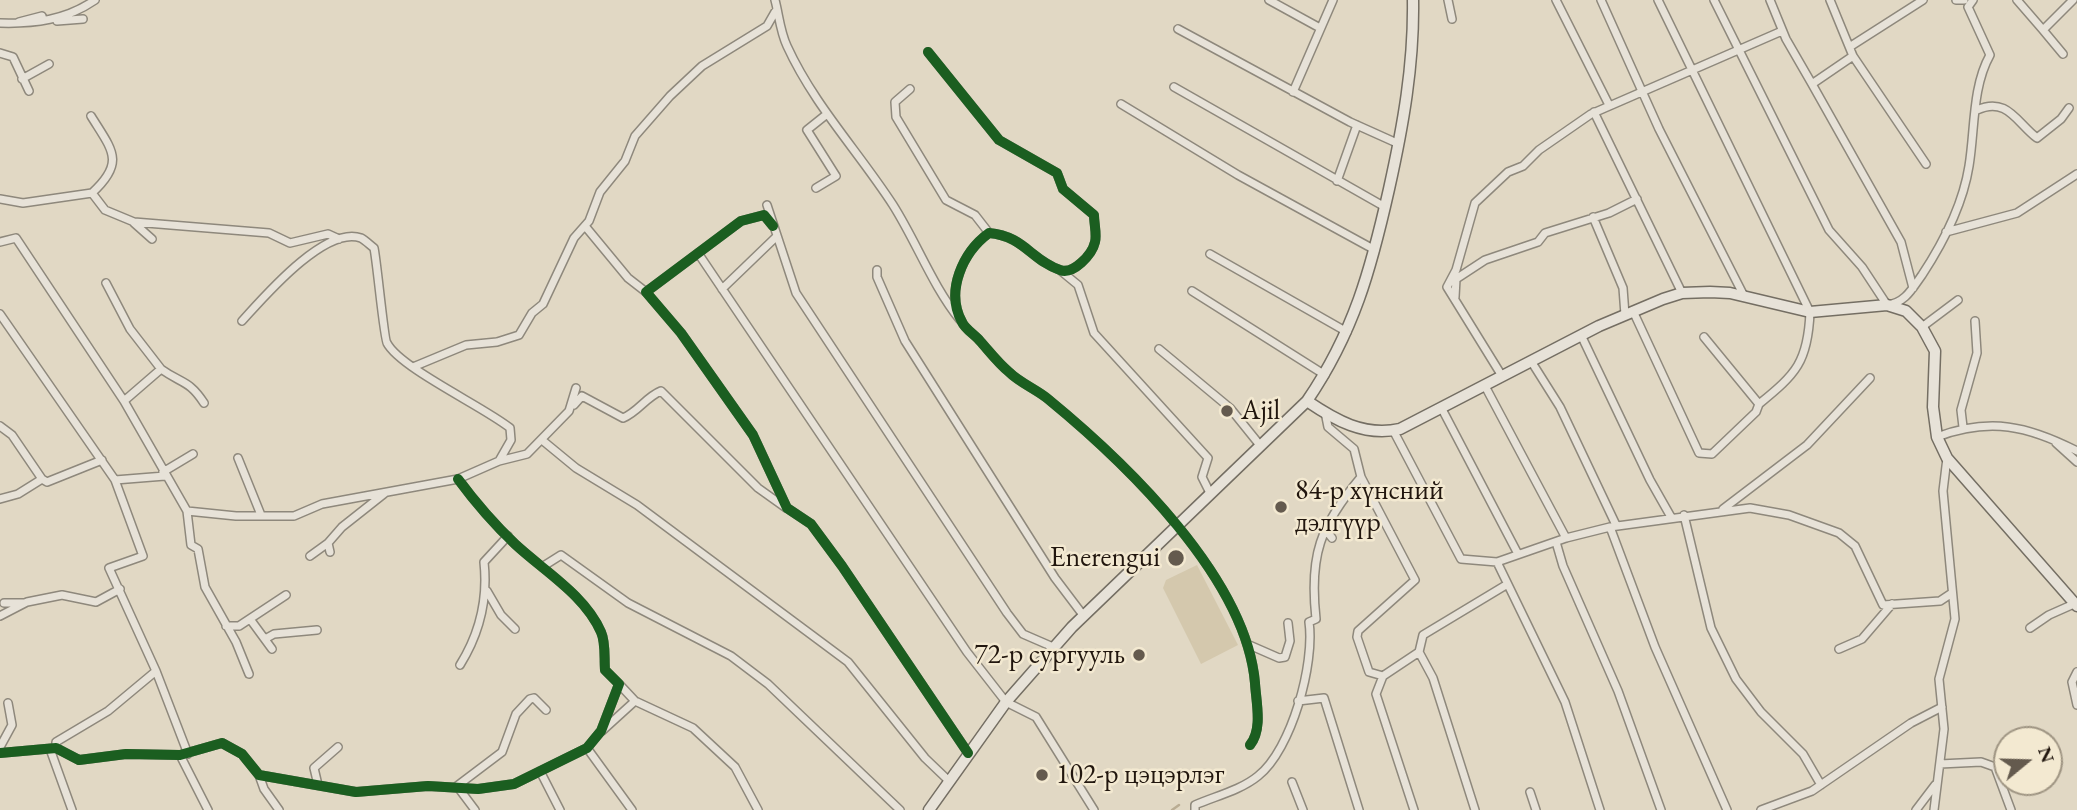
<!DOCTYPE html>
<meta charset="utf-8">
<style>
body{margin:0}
#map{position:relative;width:2077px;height:810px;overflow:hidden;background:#e1d8c4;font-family:"EB Garamond",serif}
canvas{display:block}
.north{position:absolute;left:1993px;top:726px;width:70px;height:70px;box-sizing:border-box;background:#f3e9d1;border:2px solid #9f9583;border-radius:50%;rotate:71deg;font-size:19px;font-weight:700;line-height:28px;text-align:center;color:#21160e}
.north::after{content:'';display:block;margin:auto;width:24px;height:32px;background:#645a4e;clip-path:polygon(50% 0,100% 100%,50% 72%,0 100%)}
</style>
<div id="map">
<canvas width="2077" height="810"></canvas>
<div class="north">N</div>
</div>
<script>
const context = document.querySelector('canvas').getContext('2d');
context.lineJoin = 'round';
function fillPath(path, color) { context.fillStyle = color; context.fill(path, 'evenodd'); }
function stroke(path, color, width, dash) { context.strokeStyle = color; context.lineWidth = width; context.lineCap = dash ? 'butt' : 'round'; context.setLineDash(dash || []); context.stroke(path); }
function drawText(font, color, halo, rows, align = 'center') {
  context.font = font + ' "EB Garamond",serif'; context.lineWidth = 5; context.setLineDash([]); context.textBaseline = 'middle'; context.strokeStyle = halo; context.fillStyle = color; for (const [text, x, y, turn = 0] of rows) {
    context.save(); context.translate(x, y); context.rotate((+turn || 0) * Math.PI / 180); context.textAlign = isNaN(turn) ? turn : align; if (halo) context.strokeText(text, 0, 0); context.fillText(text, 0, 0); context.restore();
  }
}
const green = new Path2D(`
 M1197 565 1238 645 1201 664 1163 588 1166 580Z`);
const stream = new Path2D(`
 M1172 810 1179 805`);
const minor = new Path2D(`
 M775 0C779 15 780 31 787 46 814 105 858 151 893 205 917 243 932 285 960 320
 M1269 0 1320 28
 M1448 0 1452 19
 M1556 0 1609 105
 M1601 0 1659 129 1744 296
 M1714 0 1829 230 1862 267 1887 305C1905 303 1912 289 1922 275 1943 243 1963 204 1969 166 1975 130 1972 87 1990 55L1968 7 1973 0
 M1770 0 1786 39 1812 84
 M1830 0 1853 56 1926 164
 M1956 0H1964
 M2017 0 2043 30 2073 0
 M57 21 83 19
 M19 22 42 16
 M0 23C34 24 66 20 95 0
 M1178 29 1350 122 1399 144
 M2043 30 2063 54
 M1851 46 1923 0
 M928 52 999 140 1057 173 1063 189 1094 215C1094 223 1097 235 1095 242 1092 255 1073 275 1060 270 1031 260 1024 236 989 233 963 252 945 291 962 322 965 329 975 335 980 341 989 351 998 363 1009 372 1020 383 1036 389 1048 399 1126 463 1246 578 1255 683 1256 702 1263 729 1250 745
 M0 53 13 57 29 91
 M1853 56 1812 84 1901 242 1913 288
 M22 79 49 64
 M1174 87 1385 207
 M910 89 895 102 896 117 946 200 975 215 989 233
 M1293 92 1333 0
 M1121 104 1238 175 1375 250
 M1977 110C2007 96 2017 123 2037 138L2061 119 2069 108
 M1594 112 1682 293
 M91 116C112 150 126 162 92 193
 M1337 181 1357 125
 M816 188 836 176 807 130 827 114
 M0 199 23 203 92 193 105 210 134 222 269 233 290 243 328 234 339 239
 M767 205 796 293 1007 613 1023 634 1053 647
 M1593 217 1623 288 1625 315
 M134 223 152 239
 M585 226 628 278 646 292
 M773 226 764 215 741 221 646 292 681 333 753 435 787 508 811 524 842 566 968 753
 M1946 232 2017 213 2077 174
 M0 242 16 238 124 401 187 511 191 545 198 549 205 587 236 642 249 674
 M698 253 967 652 1006 702 1036 717 1094 810
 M1210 254 1347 332
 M877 270V277L905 341 1055 578 1083 615
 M1061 271 1078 285 1094 333 1208 458 1202 477 1210 493
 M106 283 130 329 161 369 124 401
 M722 289 776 237
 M1192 291 1325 375
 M1455 297 1456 279 1485 260 1538 242 1545 233 1609 213 1637 199
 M1633 311 1699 453 1712 454 1756 412 1759 404C1796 374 1808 362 1810 312L1658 0
 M0 314 115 480 143 556 109 568 156 671 188 754
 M242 321C263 298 325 225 361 238 365 240 370 245 374 248 377 262 384 339 387 343 400 368 484 407 510 428L511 440 499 461
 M1922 327 1958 300
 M1581 335 1650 480 1671 517
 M1704 337 1759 404
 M1159 349 1230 408 1259 444
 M1531 361 1560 407 1616 525
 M413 367 466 345 497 342 519 335 532 313 543 304 574 238 589 221 600 192 625 161 635 136 670 96 702 66 767 26 775 12
 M161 369C182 384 189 380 204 403
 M1502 376 1447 287 1456 270 1475 203 1508 172 1523 166 1539 150 1591 114 1782 31
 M1485 386 1566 538
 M574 405 582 396 623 418C638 412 646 397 661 391L758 488 786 508
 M1442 409 1518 554
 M1325 412 1328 427 1354 449 1361 477 1415 580 1358 631 1357 637 1369 672 1383 676
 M0 426 12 435 42 479
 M1963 427 1961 410 1977 353 1975 321
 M1393 430 1461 559 1497 562 1565 702 1600 810
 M1937 437C1990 417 2028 426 2077 451
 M542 440 576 468 637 505 848 662 925 758 949 781
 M2056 443 2077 462
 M238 458 261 515
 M163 472 193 454
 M115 480 165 476
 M0 499 18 494 42 479 47 482 102 460
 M1723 509 1807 445 1870 378
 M187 511 236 516H294L322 504 458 479 499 461 527 454 569 411 576 388
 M1684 515 1711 628 1736 679 1761 712 1803 754 1821 785
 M1610 527 1655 647 1727 810
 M1325 529 1332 538
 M1556 542 1563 566 1618 691 1661 810
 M330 552 328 543 342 527 385 493
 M310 556 328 543
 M1497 562 1566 538 1610 527 1750 508 1789 515 1839 533 1855 546 1883 605 1940 601 1952 593
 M542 567 561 555 628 603 731 656 768 684 900 810
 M487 591 501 615 515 629
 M4 603H24
 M0 616 27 602 62 595 96 602 120 589
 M250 619 272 649
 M226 626H239L286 595
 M2030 628 2049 615 2076 603
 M265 639 274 634 317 630
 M1247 644 1279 658 1285 657 1290 641 1288 623
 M1839 649 1862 639 1892 604
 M1419 652 1433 678 1475 810
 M460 665C480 633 488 599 484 562L508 536
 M2077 672 2072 682 2077 705
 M619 684 635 701 693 728 735 767 758 810
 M1298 701 1324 698 1359 810
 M602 731 635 701
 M0 747 12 725 8 703
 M56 748V742L108 711 156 671
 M587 748 632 810
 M50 749 72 810
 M0 753 56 748 79 760 126 754 180 755 222 743 242 754 259 775 356 792 428 786 478 789 514 784 587 748 601 731 619 684 605 670C604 658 606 643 601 632 585 595 544 571 515 544 494 524 475 502 458 479
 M180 755 208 810
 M1940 764 1981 762 1995 767 2011 810
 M540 771 560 810
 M259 775 264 789 279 810
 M1292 782 1303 810
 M318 785 314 768 338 747
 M1530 792 1536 810
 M475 810 457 786 502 752 516 714 530 699 534 698 546 710
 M1195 810V805C1216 796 1241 790 1258 776 1292 749 1315 663 1309 622L1316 619C1309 555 1320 526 1361 477
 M1414 810 1376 694 1383 676 1419 652 1423 635 1506 585
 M1761 810 1812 791 1911 723 1942 707
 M1916 810 1935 785
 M1934 810 1944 729 1939 679 1955 619 1943 491 1947 458`);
const secondary = new Path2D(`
 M1307 401C1335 420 1364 437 1400 429L1599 326 1663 299 1682 293 1710 292 1730 293 1810 312 1887 305 1906 311 1922 327 1935 351 1933 407 1937 437 1947 458 2077 606
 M929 810 1006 702 1072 627 1307 401C1354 332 1371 269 1389 189 1403 126 1414 65 1413 0`);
const cycleway = new Path2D(`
 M928 52 999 140 1057 173 1063 189 1094 215C1094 223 1097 235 1095 242 1092 255 1073 275 1060 270 1031 260 1024 236 989 233 963 252 945 291 962 322 965 329 975 335 980 341 989 351 998 363 1009 372 1020 383 1036 389 1048 399 1126 463 1246 578 1255 683 1256 702 1263 729 1250 745
 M773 226 764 215 741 221 646 292 681 333 753 435 787 508 811 524 842 566 968 753
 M0 753 56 748 79 760 126 754 180 755 222 743 242 754 259 775 356 792 428 786 478 789 514 784 587 748 601 731 619 684 605 670C604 658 606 643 601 632 585 595 544 571 515 544 494 524 475 502 458 479`);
const markers = [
 [1227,411,7,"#645a4e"],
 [1281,507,7,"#645a4e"],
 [1176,558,9,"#645a4e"],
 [1139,655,7,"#645a4e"],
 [1042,775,7,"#645a4e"]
];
const poiNames = [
 ["Ajil",1241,411],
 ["84-р хүнсний",1295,491],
 ["дэлгүүр",1295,523],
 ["Enerengui",1160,558,"right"],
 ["72-р сургууль",1125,655,"right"],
 ["102-р цэцэрлэг",1056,775]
];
fillPath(green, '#d4c8ad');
stroke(stream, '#b9ac93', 2.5);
stroke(minor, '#8e887c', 10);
stroke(secondary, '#746e63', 13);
stroke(minor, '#e7e2d8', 7);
stroke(secondary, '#e7e2d8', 10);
stroke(cycleway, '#1b5e20', 10);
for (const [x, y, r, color] of markers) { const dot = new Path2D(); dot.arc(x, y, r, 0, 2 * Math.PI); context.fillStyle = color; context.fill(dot); stroke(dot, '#f3e9d1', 2.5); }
drawText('28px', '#21160e', '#f3e9d1', poiNames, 'left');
</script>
